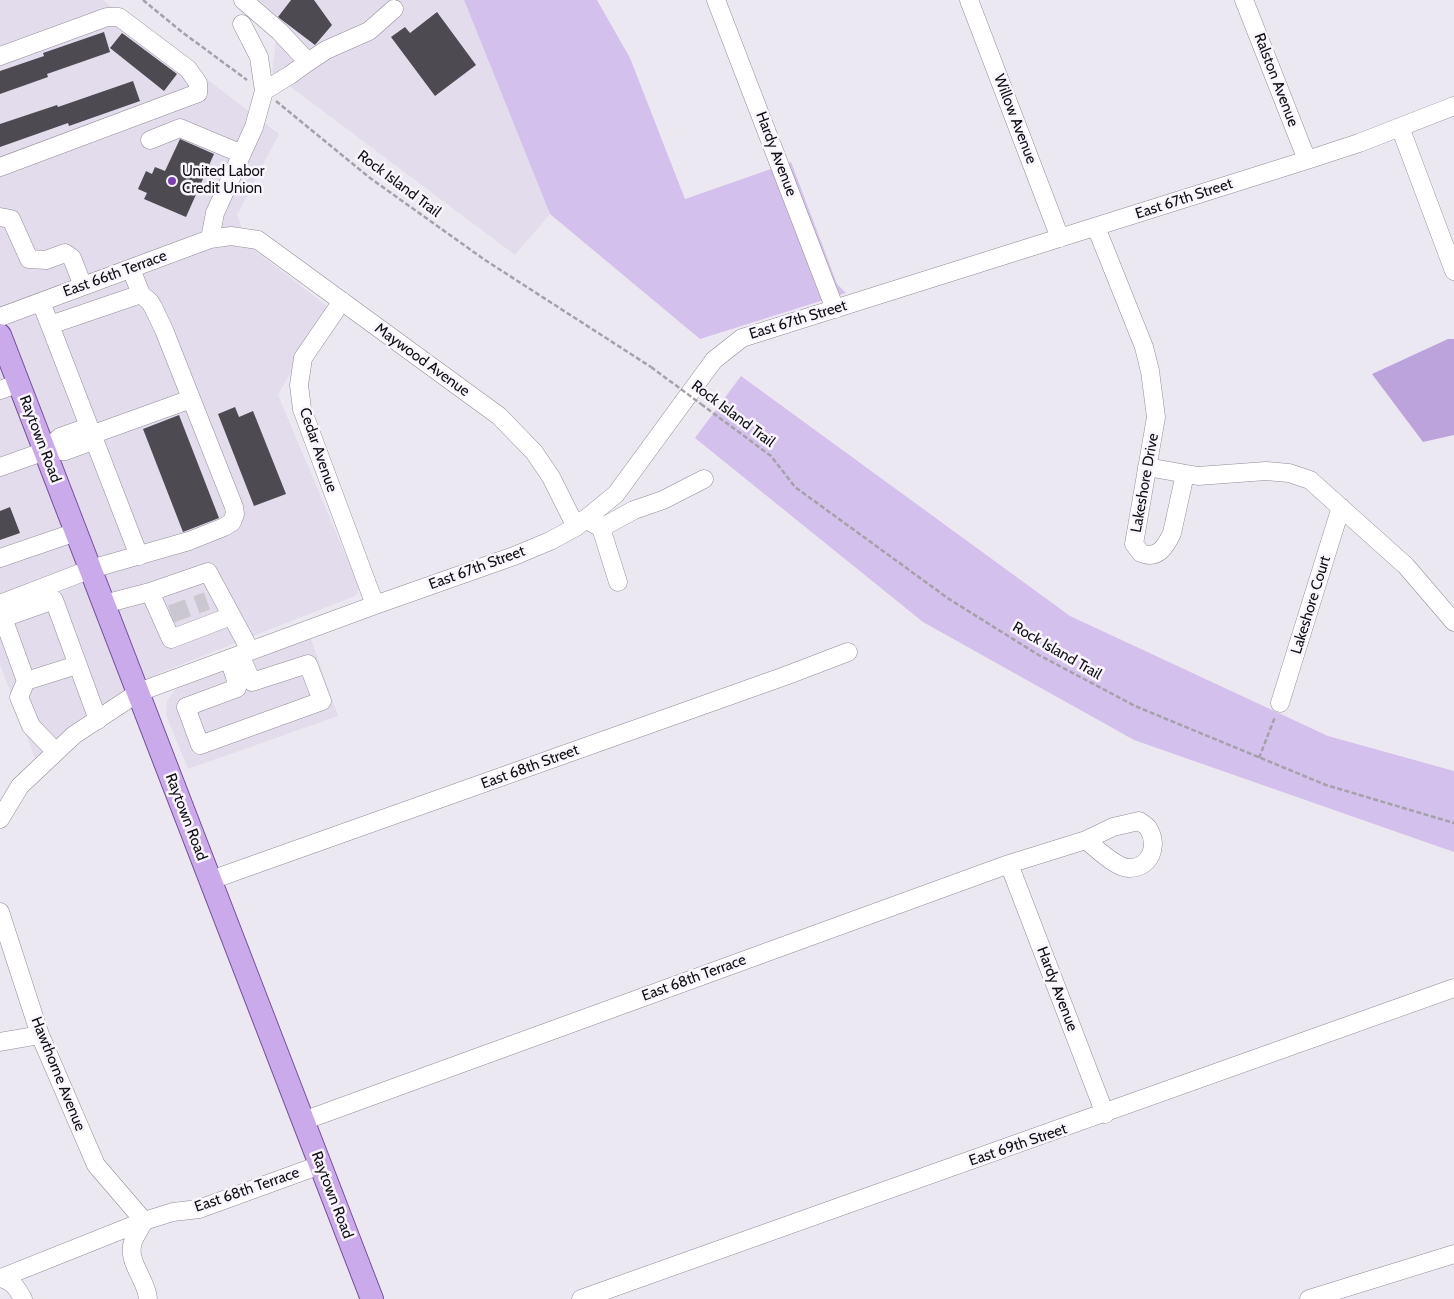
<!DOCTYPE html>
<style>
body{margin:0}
canvas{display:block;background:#ece8f1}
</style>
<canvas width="1454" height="1299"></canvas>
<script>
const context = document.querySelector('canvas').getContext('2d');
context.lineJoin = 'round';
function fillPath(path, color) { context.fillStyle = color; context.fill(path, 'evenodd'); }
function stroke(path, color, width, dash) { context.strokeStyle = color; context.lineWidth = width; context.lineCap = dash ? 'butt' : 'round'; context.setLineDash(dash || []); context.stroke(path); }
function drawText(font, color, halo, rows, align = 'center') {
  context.font = font + ' Cabin,sans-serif'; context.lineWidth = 5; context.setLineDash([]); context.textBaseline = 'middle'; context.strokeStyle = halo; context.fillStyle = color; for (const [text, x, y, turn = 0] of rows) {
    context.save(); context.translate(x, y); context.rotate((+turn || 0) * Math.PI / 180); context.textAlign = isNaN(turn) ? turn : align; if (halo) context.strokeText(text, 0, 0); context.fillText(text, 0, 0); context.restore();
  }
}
const built = new Path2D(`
 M0 0H103L279 134 237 215 249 246 327 306 278 395 359 587 358 592 355 596 164 671 114 697 35 759 0 664Z
 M241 0H464L550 214 515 255 272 73 278 25Z
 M310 636 338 716 188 769 166 715 167 701 174 691 180 687Z`);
const green = new Path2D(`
 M464 0H597L630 58 685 199 791 162 837 284 846 293 700 339 550 214Z
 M741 376 1070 616 1328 736 1454 771V852L1134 740 923 622 695 438Z`);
const water = new Path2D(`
 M1448 339H1454V435L1423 442 1372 374Z`);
const building = new Path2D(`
 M291 0H314L332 25 315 45 278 17Z
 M437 12 476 65 435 96 391 37 405 27 410 33Z
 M104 32 110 52 47 74 48 77 0 94V71L44 56 43 53Z
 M122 33 177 74 164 91 110 48Z
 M133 81 140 101 69 126 68 123 0 147V124L57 105 58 107Z
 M180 139 214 154 186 217 144 199 147 193 138 189 146 171 152 174 155 167 165 171Z
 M235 407 239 417 253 411 286 494 254 506 218 414Z
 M179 415 219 518 183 532 143 429Z
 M10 507 20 533 0 540V511Z`);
const minorTunnel = new Path2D(`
 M171 614 207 601`);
const path = new Path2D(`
 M143 0 182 32 247 80
 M276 101 370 178 485 260 651 367
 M701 404 771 456 795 487 949 599 1037 654 1135 706 1326 785 1454 823
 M1259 758 1275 717`);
const minor = new Path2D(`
 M243 0 279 31 308 62 326 50 369 31 394 9
 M716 0 835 309
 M969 0 1060 238
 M1244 0 1307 160
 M0 56 107 17H119L188 69 198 83V93L0 167
 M264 91 290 75 308 62
 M1400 127 1454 271
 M150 140 180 128 242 154
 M0 217 11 219 29 259 46 260 65 253 72 258 83 286
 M1096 227 1144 347 1150 371 1156 417 1134 544 1141 553C1158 560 1166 546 1172 533L1185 474
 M210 239 215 213 254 127 264 91 259 57 242 24
 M342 301 303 358 299 385 302 409 375 605
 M41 302 139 556
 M0 317 210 239 231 236 258 240 499 416 534 452 551 477 576 527
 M50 325 141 294
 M0 390 19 383
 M45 451 60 437 80 430 91 435
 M0 467 45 451H65L87 443 91 435 191 399
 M1147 467 1198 476 1266 471 1289 473 1310 480 1406 566 1454 622
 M585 519 601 528 634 510 663 500 704 479
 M601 528 618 582
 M0 558 76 532
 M150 592 171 639 231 616
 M0 604 91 569 189 541 224 527 232 522 235 514 234 507 164 330 153 307 150 302 141 294 131 269
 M104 604 150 592 208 572 250 650
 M229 659 235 677 237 688 186 707 200 745 322 701 308 664 252 682 240 655
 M26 681 77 665
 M1280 703 1341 507
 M56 752 31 726 19 697 26 681 3 618 54 600 98 720
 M0 819 20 786 74 735 139 692 375 605 514 556 550 541 576 527 616 494 714 360 742 338 1307 160 1359 143 1454 106
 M1009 864 1105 1114
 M211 880 785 676 848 652
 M0 912 40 1035 96 1165 144 1221 1 1278
 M0 1042 40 1035
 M303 1121 1009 864 1086 840 1113 827 1139 821C1142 823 1146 825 1148 828 1159 845 1151 868 1129 868 1116 868 1096 848 1086 840
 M0 1278C13 1281 17 1288 23 1299
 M148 1299C147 1280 126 1261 133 1242 135 1235 141 1228 144 1221L173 1212 199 1209 320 1165
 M581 1299 1454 988
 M1309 1299 1454 1254`);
const major = new Path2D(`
 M0 335 372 1299`);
const pathBridge = new Path2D(`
 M651 367 701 404`);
const markers = [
 [172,181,5,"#7d3fb4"]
];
const streetNames = [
 ["Ralston Avenue",1276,80,69],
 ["Willow Avenue",1015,119,69],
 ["Hardy Avenue",776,154,69],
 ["Rock Island Trail",399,184,37],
 ["East 67th Street",1184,199,-18],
 ["East 66th Terrace",115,274,-20],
 ["East 67th Street",798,320,-17],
 ["Maywood Avenue",422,360,36],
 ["Rock Island Trail",733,414,37],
 ["Raytown Road",40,439,69],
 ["Cedar Avenue",318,450,71],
 ["Lakeshore Drive",1145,483,-80],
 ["East 67th Street",477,568,-20],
 ["Lakeshore Court",1311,605,-73],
 ["Rock Island Trail",1057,651,30],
 ["East 68th Street",530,767,-20],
 ["Raytown Road",186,817,69],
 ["East 68th Terrace",694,978,-20],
 ["Hardy Avenue",1057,989,69],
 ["Hawthorne Avenue",58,1074,68],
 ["East 69th Street",1018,1145,-19],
 ["East 68th Terrace",247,1190,-19],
 ["Raytown Road",332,1195,69]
];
const poiNames = [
 ["United Labor",182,172],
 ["Credit Union",182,189]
];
fillPath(built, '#e3dcec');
fillPath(green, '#d4c0ec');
fillPath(water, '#bda3db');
fillPath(building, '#4d4a51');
stroke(minorTunnel, '#cbc7d0', 18, [18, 9]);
stroke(minor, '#918d96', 19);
stroke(major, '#734f98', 24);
stroke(path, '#a4a1a8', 2.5, [5, 2.5]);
stroke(minor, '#fff', 18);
stroke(major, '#cbaaec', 22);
stroke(pathBridge, '#a4a1a8', 2.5, [5, 2.5]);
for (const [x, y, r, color] of markers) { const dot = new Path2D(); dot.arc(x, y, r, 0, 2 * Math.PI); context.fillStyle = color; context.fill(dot); stroke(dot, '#f9f5ff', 2); }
drawText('15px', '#100f12', '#f9f5ff', streetNames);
drawText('15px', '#100f12', '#f9f5ff', poiNames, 'left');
</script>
